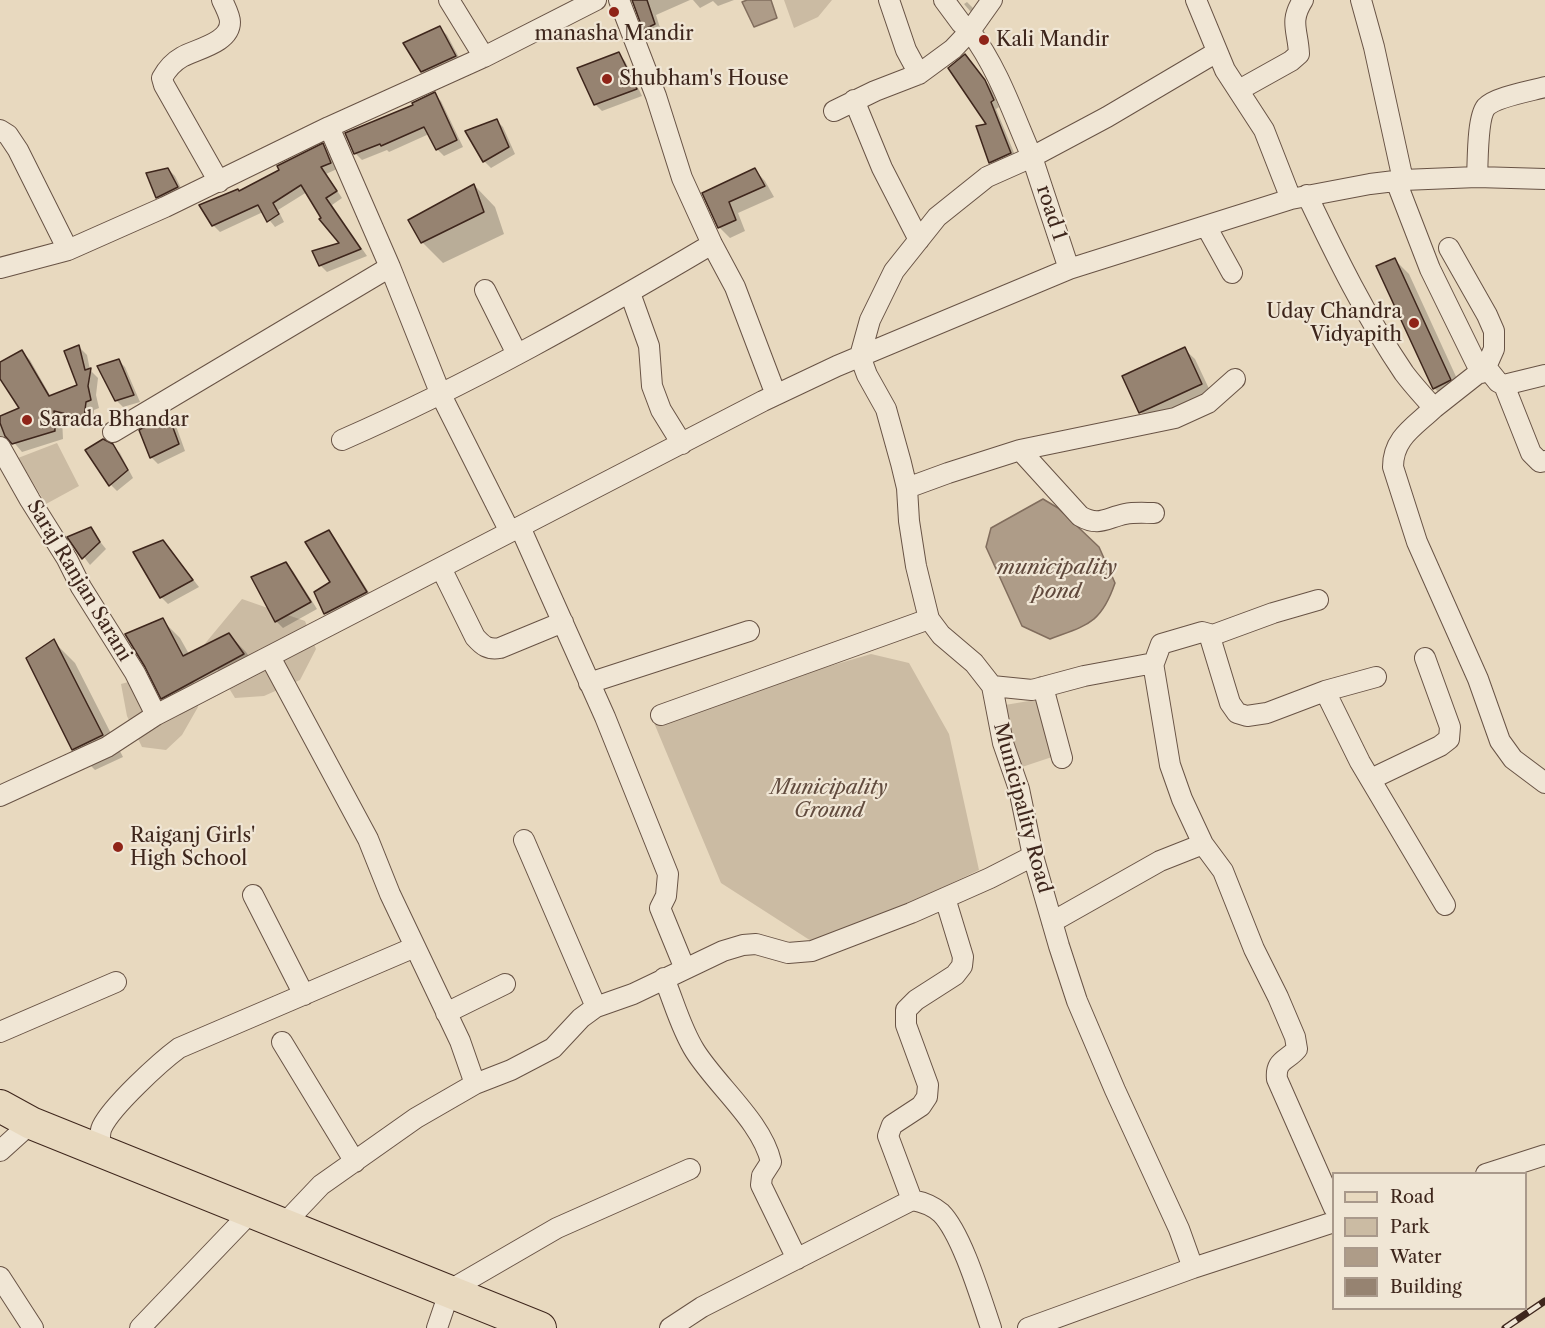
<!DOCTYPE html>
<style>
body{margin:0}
#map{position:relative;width:1545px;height:1328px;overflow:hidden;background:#e8d9bf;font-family:"Libre Caslon Text",serif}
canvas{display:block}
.legend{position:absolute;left:1332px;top:1172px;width:195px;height:138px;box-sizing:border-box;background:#f0e6d5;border:2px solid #a9998b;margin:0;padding:8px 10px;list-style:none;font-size:18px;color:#3e261c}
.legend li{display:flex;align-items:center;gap:12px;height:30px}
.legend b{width:30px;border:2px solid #a9998b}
</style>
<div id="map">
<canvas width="1545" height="1328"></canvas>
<ul class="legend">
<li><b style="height:8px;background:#e8d9bf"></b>Road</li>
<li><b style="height:16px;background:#cbbba3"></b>Park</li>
<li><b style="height:16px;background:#ae9c88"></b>Water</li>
<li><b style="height:16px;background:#968371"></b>Building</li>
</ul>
</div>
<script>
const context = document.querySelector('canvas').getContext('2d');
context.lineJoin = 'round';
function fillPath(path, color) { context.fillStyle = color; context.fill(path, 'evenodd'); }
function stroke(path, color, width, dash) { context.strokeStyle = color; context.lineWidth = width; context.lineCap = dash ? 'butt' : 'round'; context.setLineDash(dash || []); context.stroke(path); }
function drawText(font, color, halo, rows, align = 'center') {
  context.font = font + ' "Libre Caslon Text",serif'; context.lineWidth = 4.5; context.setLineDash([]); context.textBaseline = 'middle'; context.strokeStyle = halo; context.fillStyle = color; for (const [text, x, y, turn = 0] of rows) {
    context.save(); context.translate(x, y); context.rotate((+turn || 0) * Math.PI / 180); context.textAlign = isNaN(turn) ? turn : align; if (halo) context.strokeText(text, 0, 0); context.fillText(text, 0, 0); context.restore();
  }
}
const green = new Path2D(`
 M784 0H832L818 17 794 28Z
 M57 443 79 486 46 504 18 458Z
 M242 599 305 621 316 649 300 680 264 696 235 698 203 646Z
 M871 654 909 663 949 734 979 870 819 946 721 883 652 718Z
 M169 671 192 672 198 707 182 735 166 750 142 747 127 716 121 684Z
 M1041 699 1055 756 1016 769 1005 705Z`);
const water = new Path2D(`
 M747 0H771L777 18 754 27 742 2Z
 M1043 499 1058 508 1099 547 1115 583C1101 624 1087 625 1050 639L1022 626 986 547 991 528Z`);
const shadow = new Path2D(`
 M632 0H690L656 15 661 31 651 36 645 29Z
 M693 0H734L718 6 713 1 700 8Z
 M967 2 974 9 976 18 964 4Z
 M440 28 447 35 462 63 429 78 422 72Z
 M618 54 625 61 642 96 602 111 595 104Z
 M971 62 991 88 999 107 996 109 1017 160 996 169 990 162 989 124Z
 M434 94 441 101 463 147 444 156 438 150 429 134 389 152 387 150 362 160 355 153 415 106Z
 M496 120 503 127 515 154 491 168 484 161 467 131Z
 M323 145 329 152 337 169 326 174 342 198 332 205 367 256 327 272 320 265 341 244 323 219 307 192 278 210 284 222 275 227 263 212 220 232 213 225 240 193Z
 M168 169 175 176 184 194 164 204 157 197Z
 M755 170 765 181 774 197 738 213 745 231 730 238 719 227 704 194Z
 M474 185 495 207 504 234 443 263 422 242Z
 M1394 259 1409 274 1464 394 1449 402 1433 387Z
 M79 347 87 355 90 370 98 378 96 395 99 408 94 410 92 426 62 418 63 439 22 452 11 439 0 446V418L21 409 0 377V364L22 352 30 360 51 397 79 386Z
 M1184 349 1195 359 1212 395 1151 423 1141 412Z
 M118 360 125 367 140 402 123 407 116 400Z
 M168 416 175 423 185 451 158 464 151 457Z
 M112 445 120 453 133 478 117 491 111 485Z
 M90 529 106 549 90 565 70 538Z
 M329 531 335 538 373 599 332 620 326 613 316 592 332 582Z
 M163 541 199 587 168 604 161 597Z
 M286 564 293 571 317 609 283 628 276 621Z
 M162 620 180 638 189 654 229 635 246 652 260 673 180 715 163 698Z
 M53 641 75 663 123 757 95 770 74 749Z`);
const building = new Path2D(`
 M632 0H647L655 24 643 30Z
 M440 26 456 56 421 72 403 43Z
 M619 52 637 89 594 105 577 68Z
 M965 54 985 80 994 100 991 102 1011 153 989 163 976 126 986 124 948 68Z
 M435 92 457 140 436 150 424 127 381 146 380 144 354 154 345 133 413 105 412 103Z
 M497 119 509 147 483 162 465 131Z
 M323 143 331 163 321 167 337 191 326 198 361 249 319 266 312 251 339 243 319 219 321 218 301 185 273 203 279 214 267 222 258 205 212 226 199 205 238 189 239 191 279 170 277 166Z
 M168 168 178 187 156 198 146 173Z
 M755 168 765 186 729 202 736 220 718 228 702 193Z
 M474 184 484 212 421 243 408 220Z
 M1395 258 1451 380 1433 389 1376 266Z
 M79 345 85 370 91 368 88 386 91 400 86 402 84 418 54 411 55 431 12 444 5 436 0 423V416L19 408 0 379V362L22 350 49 396 77 385 64 351Z
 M1185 347 1202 384 1139 413 1122 376Z
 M119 359 134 395 115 401 97 366Z
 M168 414 179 444 150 458 139 430Z
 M103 439 113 444 128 470 109 486 85 450Z
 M91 527 100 542 82 559 67 537Z
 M329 530 367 592 324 614 314 592 330 582 305 542Z
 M163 540 193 580 160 598 133 552Z
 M286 562 311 602 275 622 251 577Z
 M163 618 183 656 229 633 244 654 161 699 145 667 125 634Z
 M54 639 103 735 72 750 26 658Z`);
const street = new Path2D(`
 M449 0 484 57
 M619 0 656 96 682 178 712 244 735 287 776 395
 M889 0 906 50 919 74 953 49 970 31C999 70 1013 114 1032 157L987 177 937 217 894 271 870 320 860 356 867 375 886 409 901 463 907 488 909 521 916 566 929 619 941 635 974 663 992 686 1003 743 1019 789 1033 856 1059 946 1077 1001 1115 1090 1179 1229 1193 1268
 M944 0 961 23 970 31 992 0
 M1196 0 1225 70 1264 130 1291 199
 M1361 0 1374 47 1403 180
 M1239 90 1291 61 1299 54C1298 30 1289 22 1303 0
 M854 100 882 168 919 240
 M834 111 875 91 919 74
 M329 127 390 267 441 395 510 532
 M0 130 8 135 18 150 68 250
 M1477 177C1478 162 1477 118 1486 107 1495 97 1531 91 1545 87
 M1396 181 1430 269 1481 373
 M219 182 164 85 162 78C167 69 173 62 182 57 196 49 230 43 230 22 230 16 225 6 222 0
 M1307 195C1336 256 1366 317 1404 373 1413 385 1424 397 1434 408 1414 427 1393 438 1393 467L1417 542 1478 679 1500 741 1513 759 1545 783
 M1206 226 1232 273
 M1449 248 1487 315 1494 331V349L1486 367
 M0 268 68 250 165 207 329 127 484 57 596 0
 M1069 269 1032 157 1107 117 1217 52
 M485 290 517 354
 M630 293 649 346 652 386 661 410 682 444
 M1504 385 1531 453 1540 462 1545 461
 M1434 408 1486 367 1498 382 1504 385 1545 375
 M113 432 390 267
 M342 440C470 384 592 315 712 244
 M0 447 30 500 67 559 81 587 135 673 156 715
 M1020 450 1175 418 1208 403 1235 379
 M907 488 948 473 1020 450 1080 516C1099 527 1106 518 1125 514 1135 512 1145 513 1154 513
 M520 527 605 717 668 874 666 896 660 908 685 969
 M441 568 475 637C483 646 488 650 500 648L563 622
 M1209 634 1230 703 1237 713 1247 716 1267 713 1325 691 1376 677
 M270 657 368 839 390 894 460 1041 475 1084
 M589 683 749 631
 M992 686 1032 690 1084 676 1154 663 1161 644 1202 632 1213 635 1273 613 1318 600
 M1043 687 1062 758
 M1325 691 1360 762 1445 905
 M661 715 929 619
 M1371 779 1440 746 1449 739 1450 727 1425 658
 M0 796 107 747 156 715 763 401 837 366 1069 269 1291 199 1370 184 1403 180 1477 177 1545 179
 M524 840 596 1007
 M1203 844 1223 871 1254 949 1278 997 1295 1037 1297 1049C1287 1061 1275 1060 1277 1079L1334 1208
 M253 895 304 995
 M1052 922 1160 861 1203 844 1182 799 1170 765 1153 663
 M664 978C674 1002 681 1029 695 1051 717 1086 762 1122 771 1162L762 1176 761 1185 797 1259
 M446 1013 505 984
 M0 1032 116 982
 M282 1042 355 1162
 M100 1150C100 1143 99 1133 102 1127 112 1106 160 1062 179 1048L415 947
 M0 1151 31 1123
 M1486 1174 1545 1155
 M912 1200 888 1136 892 1125 921 1106 927 1097 928 1085 906 1025V1010L916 1000 955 975 962 966 963 957 945 898
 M284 1224 321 1185 416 1118 475 1084 511 1070 553 1048 581 1018 596 1007 633 994 723 951 743 945 756 944 788 953 812 951 911 913 990 878 1033 856
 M0 1277 33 1328
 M140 1328 252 1211
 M437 1328 450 1290 557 1228 690 1169
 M670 1328 702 1307 912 1200C923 1202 932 1205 941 1213 962 1234 981 1299 991 1328
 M1028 1328 1193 1268 1334 1222`);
const primary = new Path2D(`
 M0 1106 31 1123 540 1328`);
const rail = new Path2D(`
 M1505 1328 1545 1301`);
const markers = [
 [614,12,6,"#8f2418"],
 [984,40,6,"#8f2418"],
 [607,79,6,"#8f2418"],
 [1414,323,6,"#8f2418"],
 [27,420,6,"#8f2418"],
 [118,847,6,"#8f2418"]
];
const poiNames = [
 ["manasha Mandir",614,34,"center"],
 ["Kali Mandir",996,40],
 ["Shubham's House",619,79],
 ["Uday Chandra",1402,312,"right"],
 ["Vidyapith",1402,335,"right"],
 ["Sarada Bhandar",39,420],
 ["Raiganj Girls'",130,836],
 ["High School",130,859]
];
const streetNames = [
 ["road 1",1051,213,72],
 ["Saraj Ranjan Sarani",79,581,59],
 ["Municipality Road",1022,808,75]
];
const parkNames = [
 ["Municipality",829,788],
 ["Ground",829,811]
];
const waterNames = [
 ["municipality",1057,568],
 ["pond",1057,592]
];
fillPath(green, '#cbbba3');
fillPath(water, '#ae9c88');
stroke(water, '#816d5d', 1.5);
fillPath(shadow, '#0003');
fillPath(building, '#968371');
stroke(building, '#3e261c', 1.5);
stroke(street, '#685345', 22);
stroke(primary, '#3e261c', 34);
stroke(street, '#f0e6d5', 20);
stroke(primary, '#e8d9bf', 32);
stroke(rail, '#3e261c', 7);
stroke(rail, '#f0e6d5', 4.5, [14]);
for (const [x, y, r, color] of markers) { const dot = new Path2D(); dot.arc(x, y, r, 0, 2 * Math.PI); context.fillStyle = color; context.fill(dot); stroke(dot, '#f0e6d5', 2); }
drawText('20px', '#3e261c', '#f0e6d5', poiNames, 'left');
drawText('20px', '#3e261c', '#f0e6d5', streetNames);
drawText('italic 20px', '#614b3e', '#f0e6d5', parkNames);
drawText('italic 21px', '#60493c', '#f0e6d5', waterNames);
</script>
